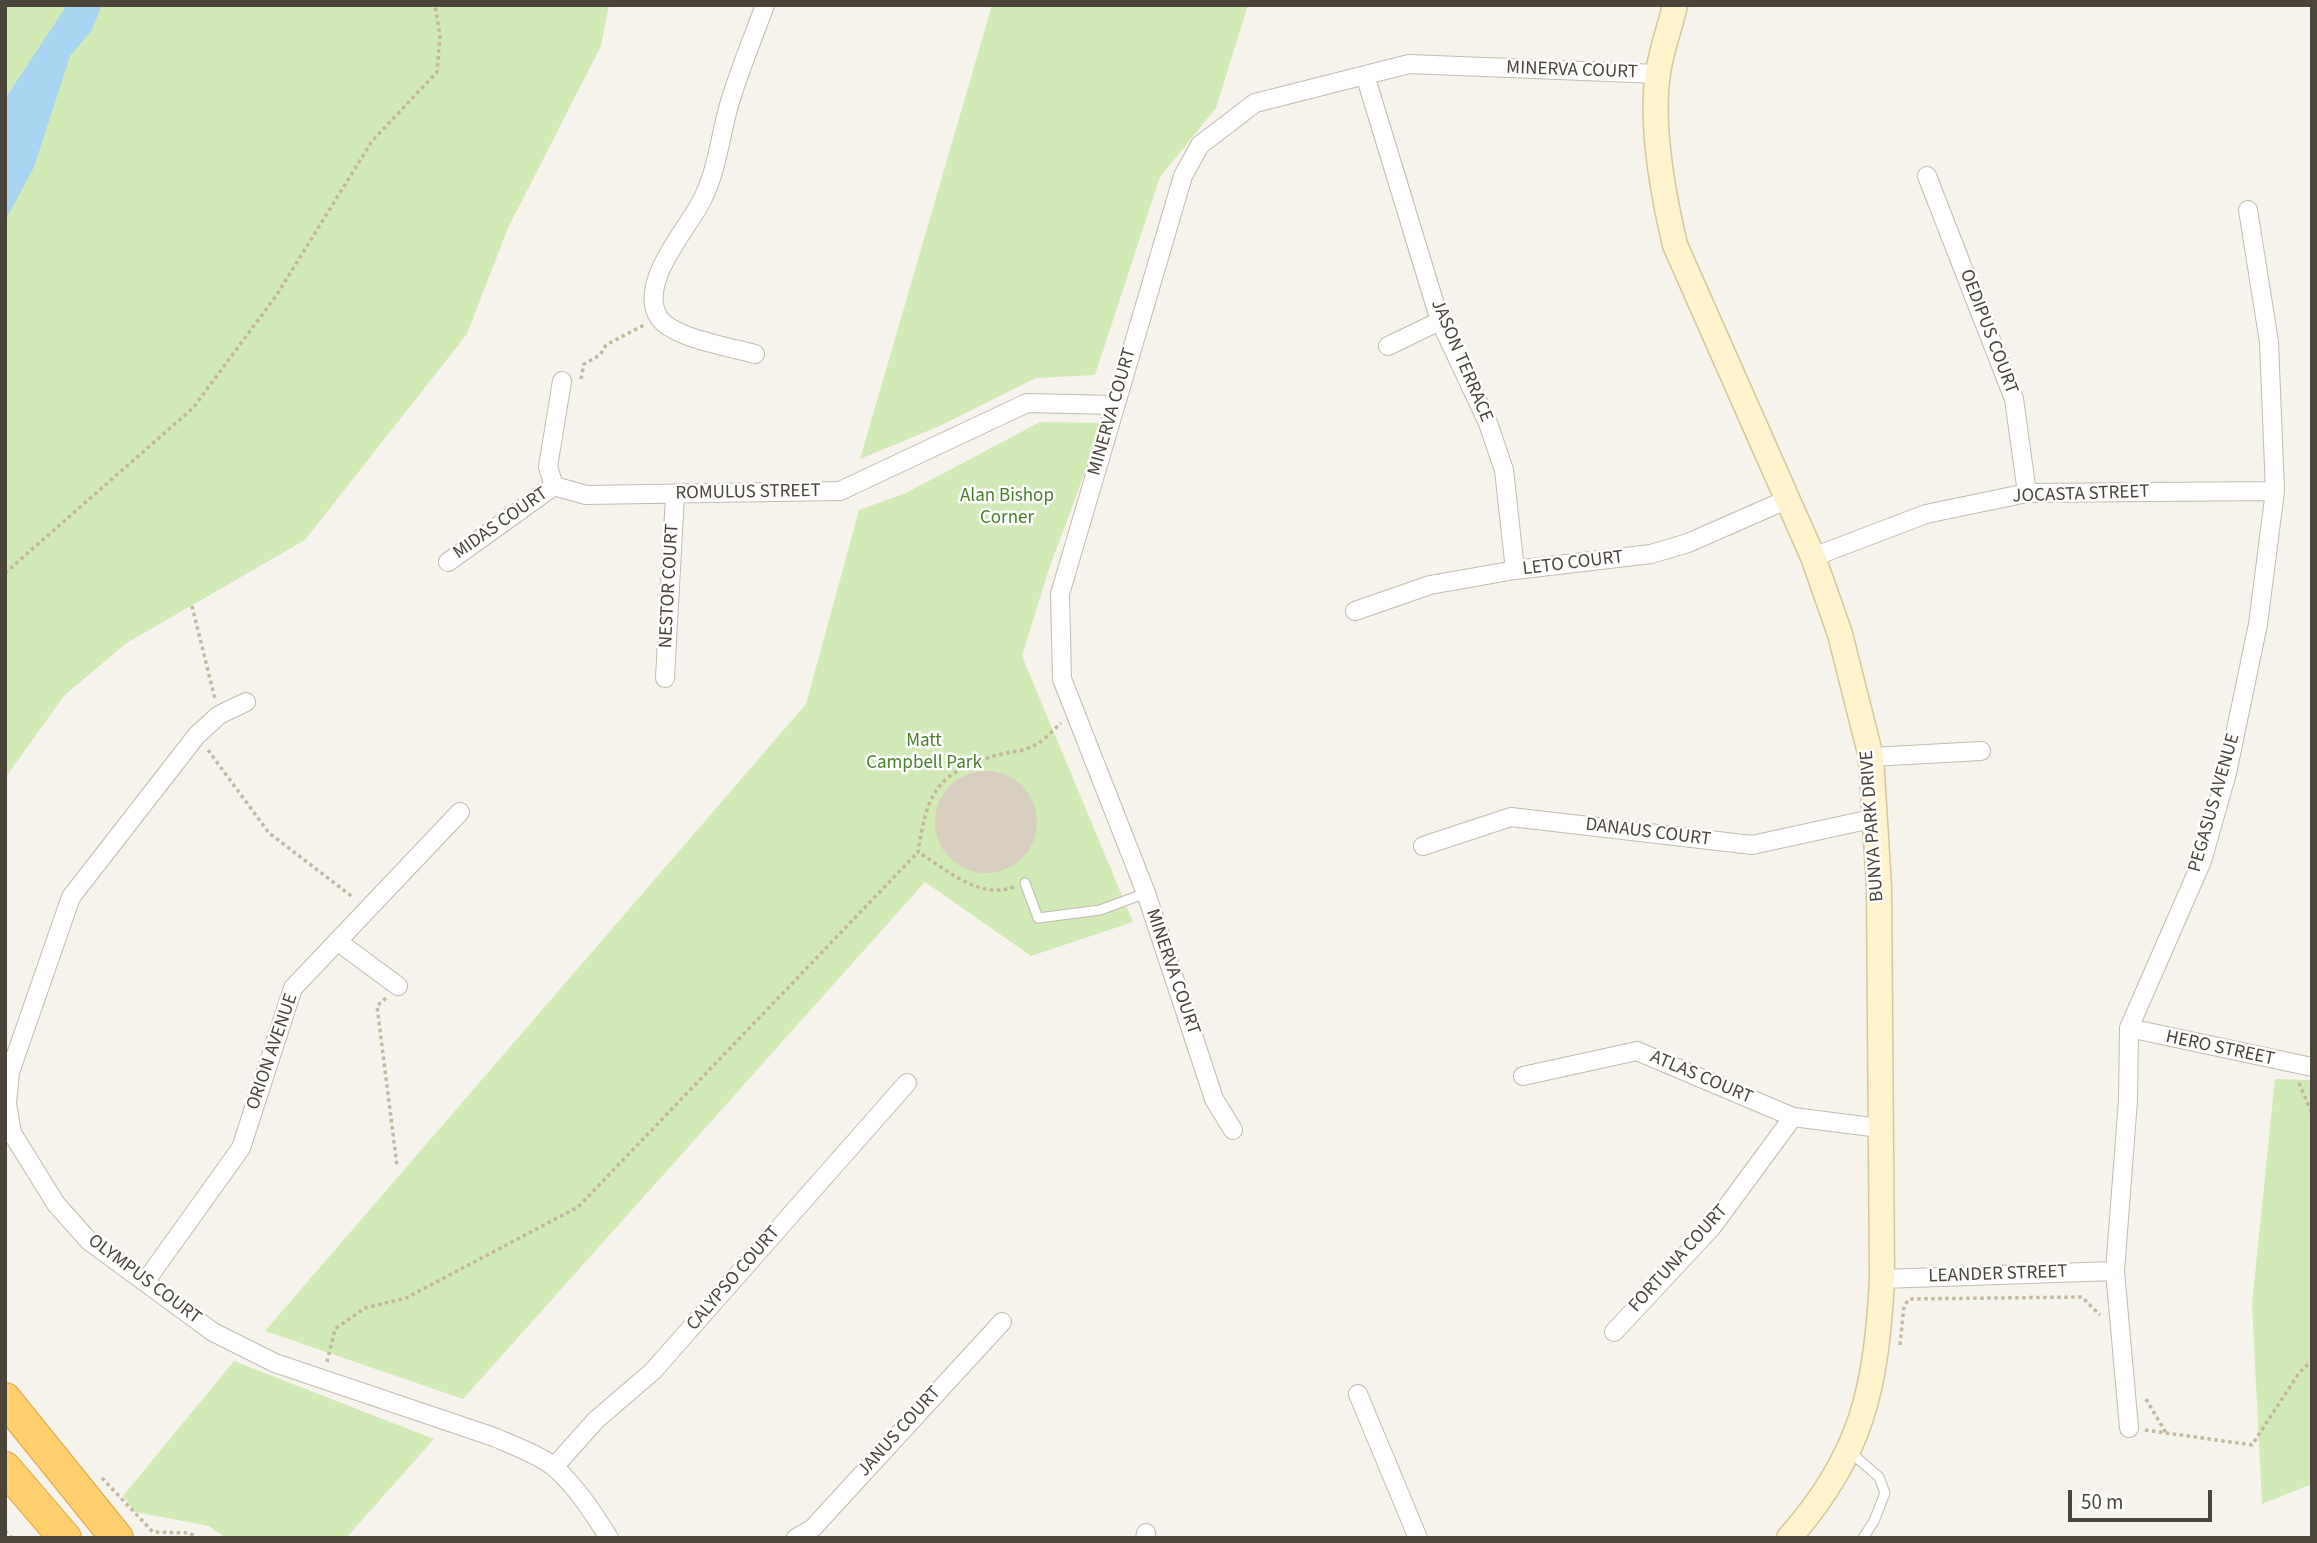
<!DOCTYPE html>
<style>
body{margin:0}
#map{position:relative;width:2317px;height:1543px;overflow:hidden;background:#f6f3ec;font-family:"Source Sans 3",sans-serif}
canvas{display:block}
.frame{position:absolute;inset:0;border:7px solid #4b4439;pointer-events:none}
.scale{position:absolute;left:2068px;top:1490px;width:144px;height:32px;box-sizing:border-box;border:4px solid #4b4439;border-top:0;padding-left:9px;font-size:21px;line-height:24px;white-space:nowrap;color:#4b4439;-webkit-text-stroke:5px #fff;paint-order:stroke}
</style>
<div id="map">
<canvas width="2317" height="1543"></canvas>
<div class="frame"></div>
<div class="scale">50 m</div>
</div>
<script>
const context = document.querySelector('canvas').getContext('2d');
context.lineJoin = 'round';
function fillPath(path, color) { context.fillStyle = color; context.fill(path, 'evenodd'); }
function stroke(path, color, width, dash) { context.strokeStyle = color; context.lineWidth = width; context.lineCap = dash ? 'butt' : 'round'; context.setLineDash(dash || []); context.stroke(path); }
function drawText(font, color, halo, rows, align = 'center') {
  context.font = font + ' "Source Sans 3",sans-serif'; context.lineWidth = 5; context.setLineDash([]); context.textBaseline = 'middle'; context.strokeStyle = halo; context.fillStyle = color; for (const [text, x, y, turn = 0] of rows) {
    context.save(); context.translate(x, y); context.rotate((+turn || 0) * Math.PI / 180); context.textAlign = isNaN(turn) ? turn : align; if (halo) context.strokeText(text, 0, 0); context.fillText(text, 0, 0); context.restore();
  }
}
const green = new Path2D(`
 M5 5H609L601 46 508 228 467 334 305 540 125 644 64 696 5 778Z
 M992 5H1248L1216 108 1160 177 1095 375 1036 378 942 425 860 459Z
 M1040 422 1103 423 1048 572 1022 656 1133 922 1031 956 925 882 463 1399 265 1331 806 704 859 510 906 493Z
 M2275 1079 2312 1080V1484L2262 1504 2252 1304Z
 M234 1361 434 1439 346 1538H226L209 1526 135 1512 123 1496Z`);
const water = new Path2D(`
 M67 5H102L91 31 70 56 34 167 5 221V99Z`);
const building = new Path2D(`
 M935 822a51 51 0 1 1 102 0a51 51 0 1 1-102 0Z`);
const path = new Path2D(`
 M581 379 584 364 600 355 606 345 644 325
 M5 573 193 408 276 296 372 141 437 72 440 36 435 5
 M192 606 215 699
 M208 750 269 833 354 898
 M1014 887C979 900 946 869 918 852 927 794 936 773 994 756 1006 752 1020 752 1031 747 1042 743 1052 731 1061 723
 M386 998 377 1006 397 1166
 M2299 1083 2312 1113
 M1900 1345 1904 1306 1909 1299 2082 1297 2100 1315
 M327 1362 335 1329 365 1308 406 1298 578 1207 918 852
 M2146 1399 2166 1433
 M2145 1430 2252 1445 2299 1373 2308 1364 2312 1365
 M102 1478 153 1532 190 1533 196 1538
 M5 1531 12 1538`);
const lane = new Path2D(`
 M1025 883 1038 918 1100 910 1146 893
 M1850 1452 1879 1477 1885 1493 1874 1521 1863 1538`);
const street = new Path2D(`
 M1365 75 1440 321 1488 423 1504 470 1515 570
 M1927 176 2014 399 2027 493
 M1388 346 1440 321
 M755 354C731 347 670 338 658 316 639 282 686 231 701 202 717 172 720 137 729 105 739 71 753 38 765 5
 M562 381 548 467 554 486 586 495 840 491 1027 403 1115 405
 M1813 557 1926 514 2027 493 2275 491
 M448 562 554 486
 M1355 611 1430 585 1515 570 1651 554 1688 543 1786 500
 M665 678 675 495
 M246 702 219 715 197 735 71 897 10 1072 7 1104 12 1133 56 1204 89 1241 213 1332 275 1363 494 1437C514 1446 538 1454 554 1467 576 1486 594 1514 609 1538
 M1871 757 1981 751
 M1423 846 1511 817 1752 845 1876 818
 M337 941 398 986
 M2129 1028 2312 1067
 M1523 1076 1637 1051 1793 1117 1879 1128
 M1233 1130 1214 1099 1146 893 1062 679 1060 594 1183 176 1200 145 1255 103 1409 64 1658 74
 M1882 1279 2115 1271
 M145 1282 241 1148 293 988 460 812
 M1614 1332 1712 1227 1793 1117
 M1358 1394 1418 1538
 M2129 1428 2115 1271 2128 1100 2129 1028 2202 861 2227 773 2258 624 2275 491 2269 342 2248 210
 M554 1467 596 1420 653 1371 907 1083
 M796 1538 812 1529 1002 1322
 M1145 1538 1146 1533`);
const secondary = new Path2D(`
 M1675 5C1670 28 1661 51 1658 73 1650 125 1663 194 1675 245L1813 557 1840 634 1871 757 1879 887 1882 1279C1876 1388 1863 1454 1789 1538`);
const highway = new Path2D(`
 M5 1399 117 1538
 M5 1468 65 1538`);
const streetNames = [
 ["MINERVA COURT",1572,71,2],
 ["OEDIPUS COURT",1988,332,69],
 ["JASON TERRACE",1461,361,67],
 ["MINERVA COURT",1113,412,-74],
 ["ROMULUS STREET",748,493,-1],
 ["JOCASTA STREET",2081,495,-2],
 ["MIDAS COURT",501,524,-35],
 ["LETO COURT",1573,564,-7],
 ["NESTOR COURT",670,586,-87],
 ["PEGASUS AVENUE",2215,803,-74],
 ["BUNYA PARK DRIVE",1873,826,-94],
 ["DANAUS COURT",1648,833,7],
 ["MINERVA COURT",1172,972,71],
 ["HERO STREET",2220,1049,12],
 ["ORION AVENUE",273,1052,-71],
 ["ATLAS COURT",1701,1078,23],
 ["FORTUNA COURT",1679,1259,-48],
 ["LEANDER STREET",1998,1275,-2],
 ["CALYPSO COURT",734,1279,-49],
 ["OLYMPUS COURT",144,1280,37],
 ["JANUS COURT",900,1432,-48]
];
const parkNames = [
 ["Alan Bishop",1007,497],
 ["Corner",1007,519],
 ["Matt",924,742],
 ["Campbell Park",924,764]
];
fillPath(green, '#d2eab5');
fillPath(water, '#a9d4f2');
fillPath(building, '#d8cfc1');
stroke(lane, '#c2bbae', 11);
stroke(street, '#c2bbae', 20);
stroke(secondary, '#d6c79b', 27);
stroke(highway, '#e0a43c', 34);
stroke(path, '#c4b79f', 3.5, [3.5, 3.5]);
stroke(lane, '#fff', 9);
stroke(street, '#fff', 18);
stroke(secondary, '#fff3cd', 24);
stroke(highway, '#ffcf6e', 32);
drawText('19px', '#4b4439', '#fff', streetNames);
drawText('19px', '#4a7f2a', '#fff', parkNames);
</script>
